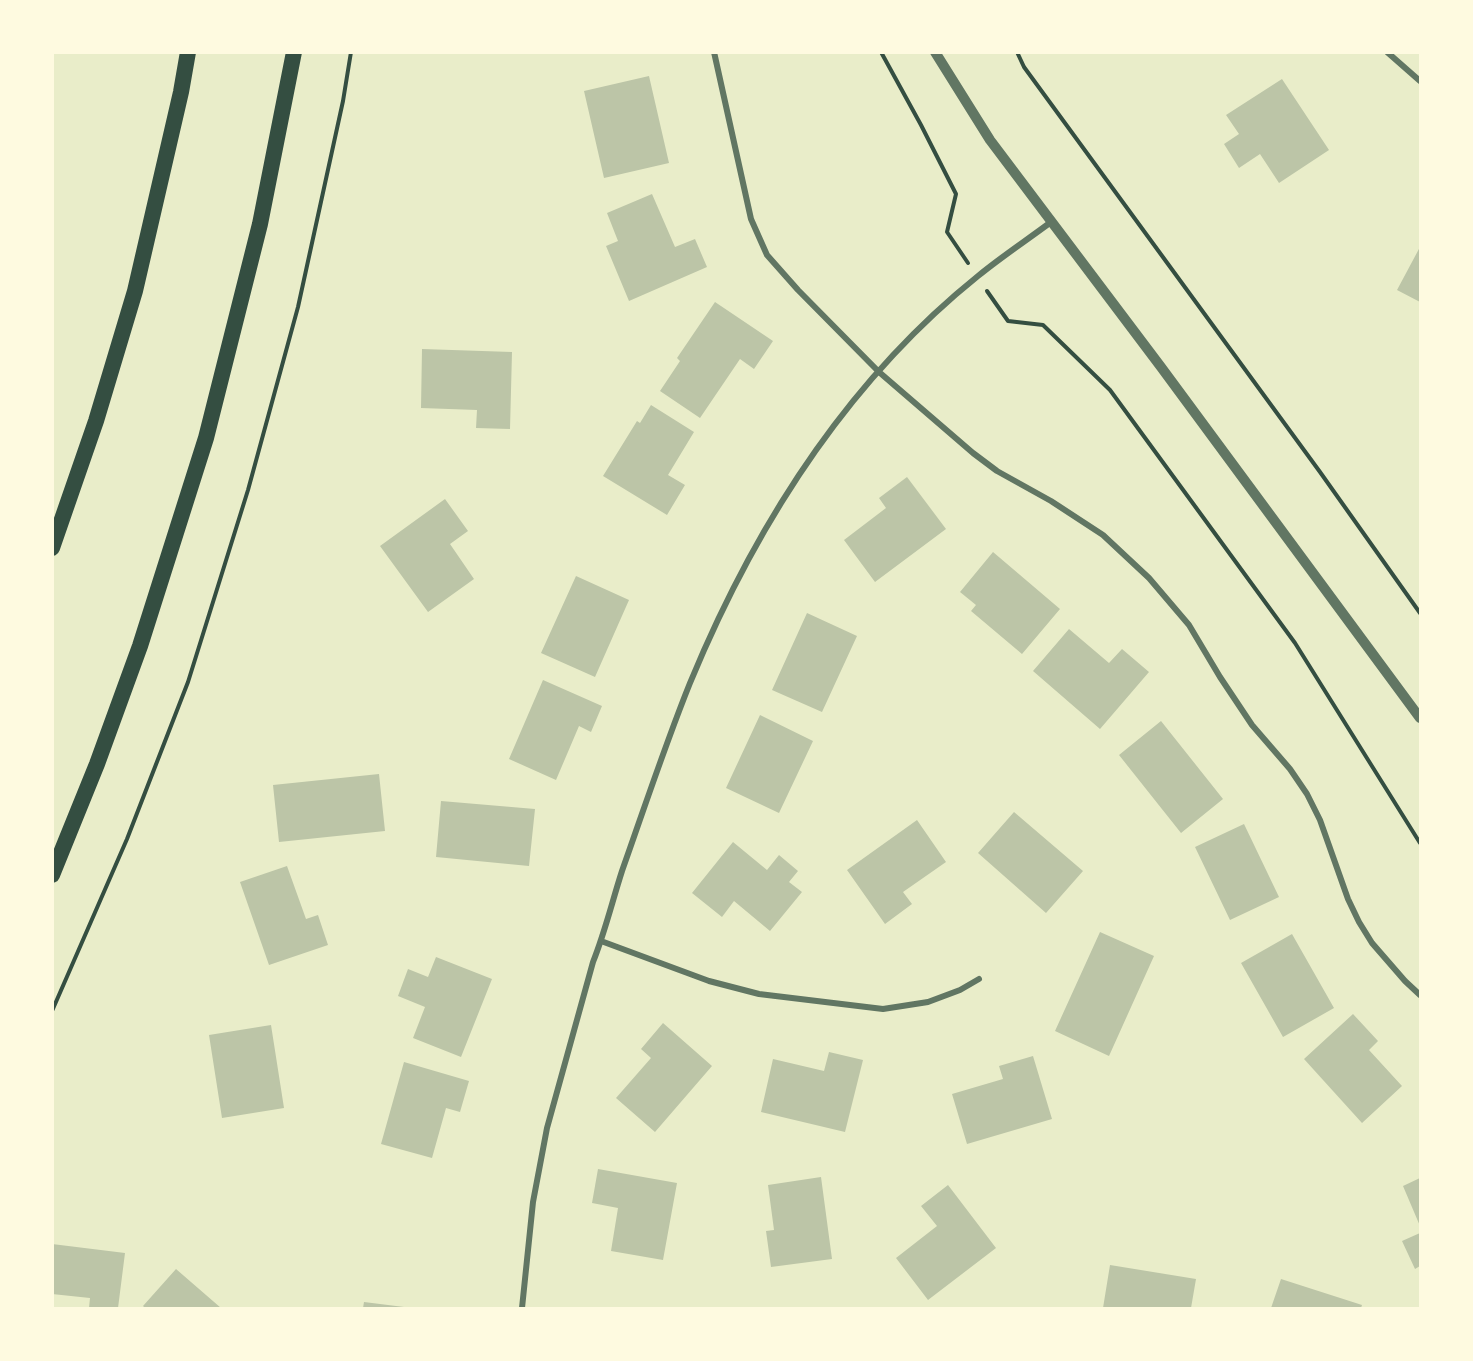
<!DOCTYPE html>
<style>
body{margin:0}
#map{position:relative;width:1473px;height:1361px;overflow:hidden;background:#e9edc9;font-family:Jost,sans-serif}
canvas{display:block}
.frame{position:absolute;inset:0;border:54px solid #fefae0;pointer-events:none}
</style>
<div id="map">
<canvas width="1473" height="1361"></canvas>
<div class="frame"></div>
</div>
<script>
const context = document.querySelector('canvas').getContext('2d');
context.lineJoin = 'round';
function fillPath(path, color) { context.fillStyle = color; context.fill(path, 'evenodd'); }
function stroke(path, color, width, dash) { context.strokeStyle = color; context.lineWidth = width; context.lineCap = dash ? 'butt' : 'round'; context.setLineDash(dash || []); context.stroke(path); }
const building = new Path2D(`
 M649 76 669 163 604 178 584 91Z
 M1282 79 1329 150 1279 183 1260 154 1239 168 1224 144 1239 134 1226 115Z
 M652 194 675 247 695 239 707 267 629 301 606 246 618 241 607 213Z
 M1420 247V302L1397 290Z
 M715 302 773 341 754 369 740 359 700 418 660 391 680 361 677 358Z
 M422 349 512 352 510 429 476 428 477 410 421 408Z
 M651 405 694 432 668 475 685 485 667 515 603 476 637 421 640 423Z
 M907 477 946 529 875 582 844 540 886 508 879 498Z
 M445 499 468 531 450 544 474 579 428 612 380 546Z
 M993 552 1060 609 1022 654 971 611 976 605 960 592Z
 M576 576 629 600 595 677 541 653Z
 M807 613 857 636 822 712 772 690Z
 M1069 629 1109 663 1122 649 1149 672 1100 729 1033 671Z
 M543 680 602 706 591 732 579 726 556 780 509 759Z
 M760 715 813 741 779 813 726 788Z
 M1161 721 1223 799 1181 833 1119 755Z
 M379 774 385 831 279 842 273 785Z
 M441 801 535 809 529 866 436 857Z
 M1014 812 1083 871 1046 913 978 853Z
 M917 820 946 862 903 892 912 904 885 924 847 870Z
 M1244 824 1279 897 1230 920 1195 847Z
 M733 842 767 870 779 855 798 871 789 882 802 892 770 931 734 901 722 917 692 893Z
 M287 866 306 919 318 915 328 945 269 965 240 882Z
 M1100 932 1154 956 1109 1056 1055 1031Z
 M1292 934 1334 1008 1283 1037 1241 963Z
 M436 957 492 979 461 1057 413 1038 425 1007 398 996 408 969 428 977Z
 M1353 1014 1378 1041 1369 1050 1402 1086 1362 1123 1304 1059Z
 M663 1023 712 1066 655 1132 616 1098 651 1058 641 1049Z
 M271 1025 284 1108 222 1118 209 1035Z
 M829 1052 863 1060 845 1132 761 1112 773 1059 824 1071Z
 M1033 1056 1052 1119 967 1144 952 1094 1003 1079 999 1066Z
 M404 1062 469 1081 460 1112 446 1108 432 1158 381 1144Z
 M598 1169 677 1183 663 1260 611 1251 618 1208 592 1203Z
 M821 1177 832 1259 771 1267 766 1231 774 1230 768 1185Z
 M1420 1178V1226L1403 1186Z
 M948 1185 996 1248 928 1300 896 1258 937 1226 921 1206Z
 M1420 1233V1266L1415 1269 1402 1241Z
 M52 1244 125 1253 118 1308H89L90 1298 52 1294Z
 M1110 1265 1196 1279 1191 1308H1103Z
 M176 1269 221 1308H145L143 1306Z
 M1281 1279 1362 1305 1361 1308H1271Z
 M364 1302 404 1307 403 1308H363Z`);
const path = new Path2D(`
 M881 52 921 125 956 194 947 232 968 263
 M1017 52 1024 67 1320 472 1420 613
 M987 291 1008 321 1043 325 1110 390 1295 643 1420 843
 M52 1011 127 839 188 682 248 490 298 307 343 101 351 52`);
const minor = new Path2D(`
 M714 52 751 219 767 255 798 290 879 372 973 453 997 471 1051 501 1103 535 1149 578 1189 625 1220 677 1252 725 1290 769 1307 794 1320 820 1348 899 1359 922 1372 943 1405 981 1420 995
 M1387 52 1420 81
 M601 941 709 981 759 994 883 1009 928 1002 960 990 979 979
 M522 1308 533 1202 547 1128 593 962C605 932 612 902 622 871 644 809 665 745 690 683 754 528 846 382 978 276 1001 257 1027 240 1051 222`);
const tertiary = new Path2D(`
 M935 52 990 140 1161 367 1420 718`);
const trunk = new Path2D(`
 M52 548 96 421 135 291 181 92 188 52
 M52 875 97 764 140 646 206 438 260 224 294 52`);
fillPath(building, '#bcc5a7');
stroke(path, '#344e41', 4);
stroke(minor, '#617663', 6);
stroke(tertiary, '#617663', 10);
stroke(trunk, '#344e41', 16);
</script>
